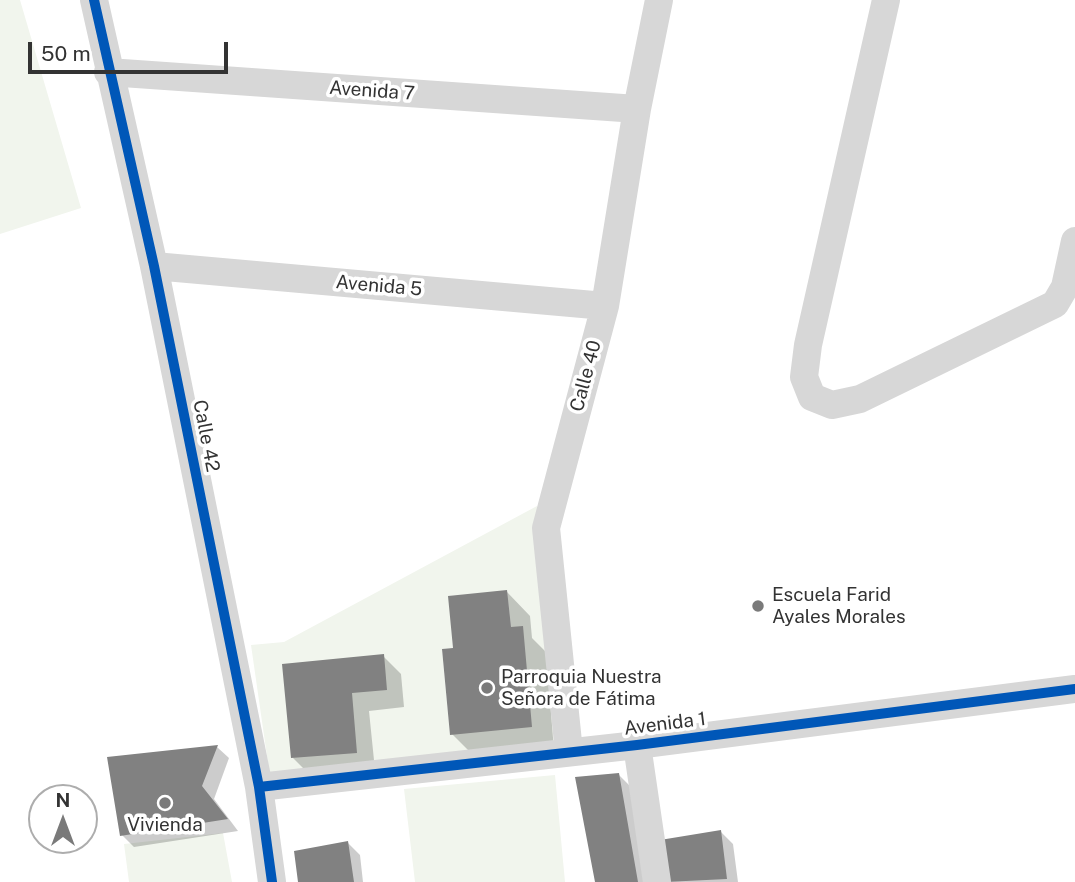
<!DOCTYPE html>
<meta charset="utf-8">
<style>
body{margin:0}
#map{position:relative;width:1075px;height:882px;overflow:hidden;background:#fff;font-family:"Public Sans",sans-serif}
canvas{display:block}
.north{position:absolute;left:28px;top:784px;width:70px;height:70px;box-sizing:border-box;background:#fff;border:2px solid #adadad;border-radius:50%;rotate:0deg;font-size:19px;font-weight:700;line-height:28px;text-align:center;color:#333}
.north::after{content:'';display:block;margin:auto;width:24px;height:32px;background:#7a7a7a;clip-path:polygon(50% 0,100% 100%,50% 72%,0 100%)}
.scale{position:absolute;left:28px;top:42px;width:200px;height:32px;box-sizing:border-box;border:4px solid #333;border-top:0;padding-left:9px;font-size:21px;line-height:24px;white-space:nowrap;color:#333;-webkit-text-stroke:5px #fff;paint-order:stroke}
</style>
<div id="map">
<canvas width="1075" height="882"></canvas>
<div class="north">N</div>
<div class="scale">50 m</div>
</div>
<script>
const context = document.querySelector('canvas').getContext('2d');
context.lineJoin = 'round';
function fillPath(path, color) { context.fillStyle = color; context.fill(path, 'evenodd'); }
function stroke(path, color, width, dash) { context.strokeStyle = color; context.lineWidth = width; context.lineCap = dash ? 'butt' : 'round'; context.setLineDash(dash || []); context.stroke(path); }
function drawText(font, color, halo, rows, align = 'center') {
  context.font = font + ' "Public Sans",sans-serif'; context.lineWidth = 7; context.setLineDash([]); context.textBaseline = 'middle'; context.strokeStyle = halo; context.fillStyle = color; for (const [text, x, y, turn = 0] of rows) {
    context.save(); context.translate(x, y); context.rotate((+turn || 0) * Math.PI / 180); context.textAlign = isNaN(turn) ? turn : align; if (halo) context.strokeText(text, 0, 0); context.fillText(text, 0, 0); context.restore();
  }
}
const green = new Path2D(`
 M0 0H20L81 208 0 234Z
 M537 506 560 743 270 777 251 645 284 642ZM507 591 511 627 450 734 442 649 453 648 449 596Z
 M555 775 565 882H415L404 789Z
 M223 833 232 882H129L124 844Z`);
const shadow = new Path2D(`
 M507 592 530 616 532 638 546 652 554 750 475 757 452 734 455 649Z
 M383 656 401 674 404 707 369 711 375 770 311 776 293 758Z
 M217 747 229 758 214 799 238 831 134 847 122 835Z
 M619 775 631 787 648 882H597Z
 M721 832 733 844 738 882H667Z
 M348 843 360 855 363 882H299Z`);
const building = new Path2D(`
 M507 590 511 627 523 626 532 727 450 735 442 649 453 648 448 596Z
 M384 654 387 690 352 693 357 753 291 758 282 664Z
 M218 745 202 786 228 819 120 836 107 757Z
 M619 773 638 882H595L575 777Z
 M721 830 727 879 665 882 660 840Z
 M348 841 354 882H298L294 851Z`);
const minor = new Path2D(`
 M94 0 154 266 259 787 272 882
 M886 0 808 345 804 377 812 397 832 405 860 399 1055 304 1065 287 1075 241
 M108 72 637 109
 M154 266 605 306
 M637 745 657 882
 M569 752 546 528 605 306 637 109 659 0
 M259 787 637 745 1075 689`);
const cycleway = new Path2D(`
 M94 0 154 266 259 787 272 882
 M259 787 637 745 1075 689`);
const markers = [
 [758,606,7,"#7a7a7a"],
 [487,688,7,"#7a7a7a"],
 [165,803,7,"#7a7a7a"]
];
const streetNames = [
 ["Avenida 7",372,91,4],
 ["Avenida 5",379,286,5],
 ["Calle 40",586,376,-75],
 ["Calle 42",206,436,79],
 ["Avenida 1",665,724,-7]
];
const poiNames = [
 ["Escuela Farid",772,595],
 ["Ayales Morales",772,617],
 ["Parroquia Nuestra",501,677],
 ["Señora de Fátima",501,699],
 ["Vivienda",165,825,"center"]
];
fillPath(green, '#f1f5ed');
fillPath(shadow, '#0003');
fillPath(building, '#818181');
stroke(minor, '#d7d7d7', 28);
stroke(cycleway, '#0057b8', 10);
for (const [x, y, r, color] of markers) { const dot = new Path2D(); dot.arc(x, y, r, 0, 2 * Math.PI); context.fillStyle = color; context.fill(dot); stroke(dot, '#fff', 2.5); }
drawText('19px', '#333', '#fff', streetNames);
drawText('19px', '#333', '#fff', poiNames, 'left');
</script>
